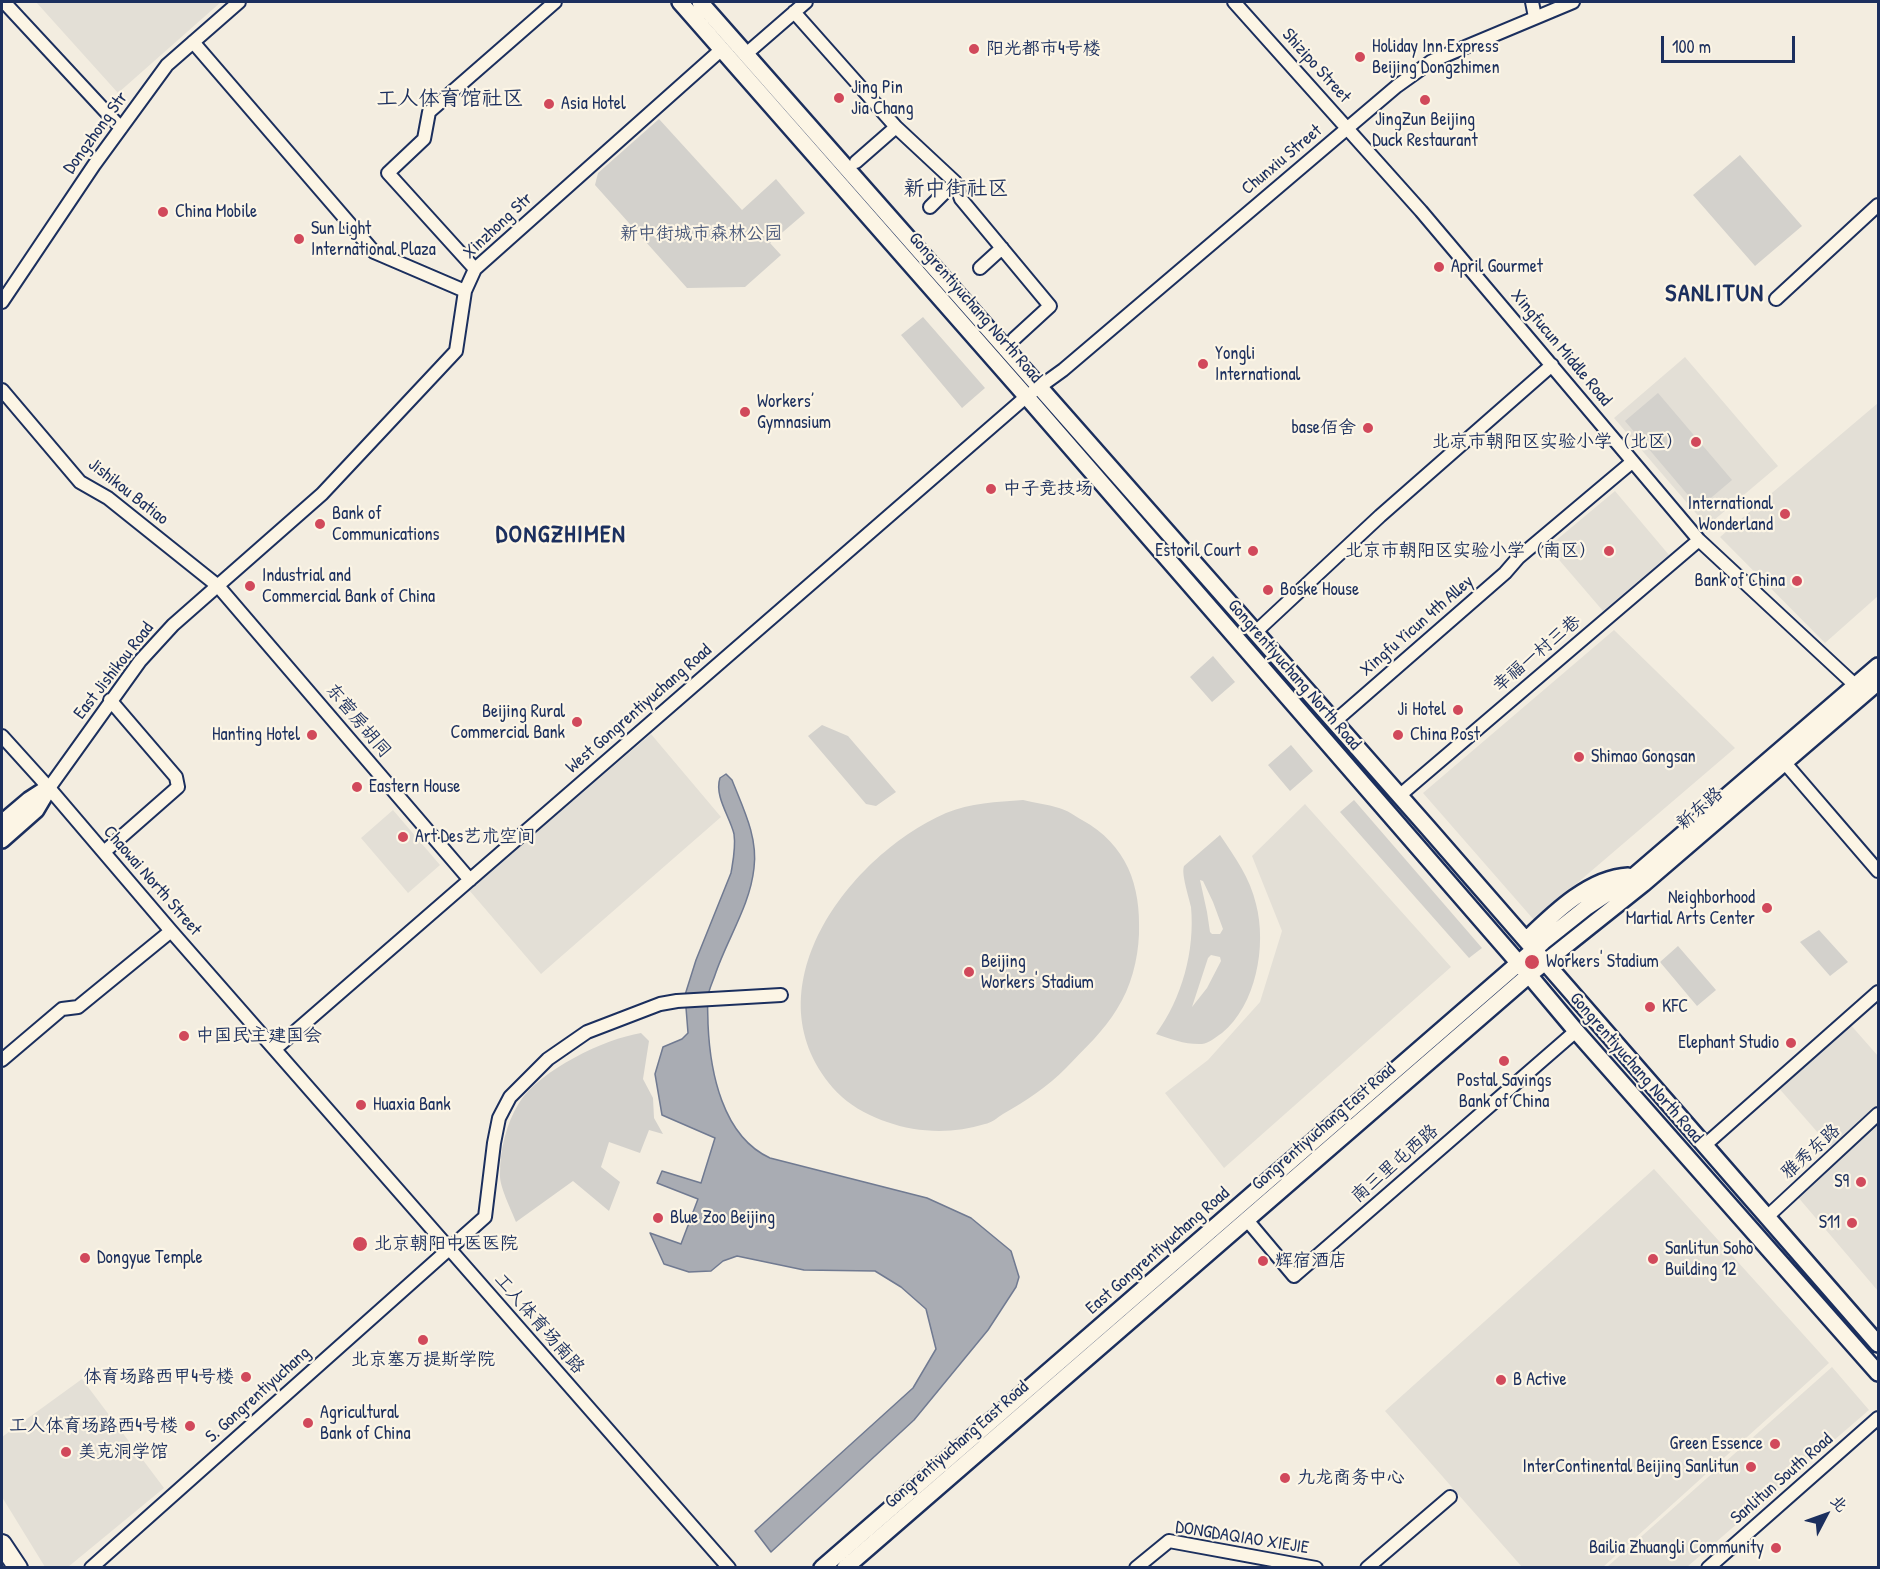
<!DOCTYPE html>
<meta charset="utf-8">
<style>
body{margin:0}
#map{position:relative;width:1880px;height:1569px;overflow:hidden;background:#f3ede0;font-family:"Patrick Hand","LXGW WenKai TC",sans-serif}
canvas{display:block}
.frame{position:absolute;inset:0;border:3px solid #1b2f5e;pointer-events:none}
.north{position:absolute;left:1796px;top:1485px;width:60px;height:60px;-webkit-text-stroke:4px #fcf5e5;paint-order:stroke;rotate:49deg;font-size:16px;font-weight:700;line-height:24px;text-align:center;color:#1b2f5e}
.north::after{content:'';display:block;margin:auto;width:21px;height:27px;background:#1b2f5e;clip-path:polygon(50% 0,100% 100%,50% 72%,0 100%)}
.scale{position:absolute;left:1661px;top:36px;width:134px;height:27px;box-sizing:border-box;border:3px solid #1b2f5e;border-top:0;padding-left:8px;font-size:18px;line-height:21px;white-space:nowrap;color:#1b2f5e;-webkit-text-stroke:4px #fcf5e5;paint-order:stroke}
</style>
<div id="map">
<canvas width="1880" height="1569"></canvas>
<div class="frame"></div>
<div class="north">北</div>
<div class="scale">100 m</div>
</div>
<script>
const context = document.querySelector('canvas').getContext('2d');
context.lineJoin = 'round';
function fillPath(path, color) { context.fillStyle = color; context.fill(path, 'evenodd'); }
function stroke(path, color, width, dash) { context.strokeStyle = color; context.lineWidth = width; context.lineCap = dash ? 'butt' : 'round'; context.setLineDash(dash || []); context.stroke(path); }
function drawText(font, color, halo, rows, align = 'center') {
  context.font = font + ' "Patrick Hand","LXGW WenKai TC",sans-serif'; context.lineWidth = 4.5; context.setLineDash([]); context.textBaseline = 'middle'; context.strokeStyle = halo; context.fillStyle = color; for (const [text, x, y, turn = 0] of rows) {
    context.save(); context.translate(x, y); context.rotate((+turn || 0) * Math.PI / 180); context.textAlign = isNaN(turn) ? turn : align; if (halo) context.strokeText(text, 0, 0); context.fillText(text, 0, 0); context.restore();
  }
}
const built = new Path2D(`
 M36 2H221L118 93Z
 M1685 357 1778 466 1707 526 1614 418Z
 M1878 403V596L1825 643 1720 537Z
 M1615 491 1669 555 1603 611 1548 547Z
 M1614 630 1735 748 1534 920 1423 793Z
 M651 734 721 817 541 974 469 890Z
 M1305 804 1451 967 1224 1168 1165 1093 1208 1060 1260 1002 1282 931 1252 856Z
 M393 810 440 865 408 893 361 838Z
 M1849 1023 1878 1056V1108L1833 1150 1777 1086Z
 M1878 1123V1291L1797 1196Z
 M1654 1169 1829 1363 1603 1567H1522L1385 1411Z
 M1832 1367 1869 1410 1687 1567H1607Z
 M82 1379 164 1488 68 1567H45L2 1497V1437Z`);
const green = new Path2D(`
 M659 119 742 210 776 179 805 213 770 243 781 255 745 287 687 288 595 185 598 173Z
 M1740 155 1802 226 1755 266 1693 195Z
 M923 317 985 388 962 408 901 335Z
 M1658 393 1732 480 1699 508 1625 421Z
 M1213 656 1235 682 1212 702 1190 677Z
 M822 725 848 736 896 792 876 806 866 804 808 736Z
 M1291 745 1313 771 1290 791 1268 765Z
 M1023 800C1035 803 1047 804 1059 808 1067 810 1075 816 1082 820 1127 845 1141 885 1139 934 1138 960 1131 987 1117 1009 1104 1031 1084 1049 1066 1068 1047 1087 1026 1101 1003 1114 997 1118 991 1123 985 1124 953 1134 918 1133 887 1122 872 1117 854 1108 842 1097 742 999 844 858 946 813 970 803 997 802 1023 800Z
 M1354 800 1482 948 1469 958 1340 812Z
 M1220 835C1235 857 1250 878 1256 904 1267 946 1256 1005 1222 1033 1216 1037 1209 1043 1202 1044 1187 1045 1170 1039 1156 1034 1182 998 1195 951 1191 907 1189 897 1181 874 1184 866ZM1200 880 1203 881 1213 902 1223 929 1220 934H1212L1210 932 1207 912ZM1211 955 1220 957 1221 961 1207 988 1192 1007 1208 958Z
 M1819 930 1848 962 1830 976 1800 942Z
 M1678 946 1716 990 1697 1006 1660 962Z
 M641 1033 649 1041 643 1079 653 1098 654 1118 663 1134 649 1130 640 1153 609 1142 601 1167 620 1182 609 1211 573 1181 516 1222C511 1209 499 1186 500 1174 500 1150 506 1124 519 1103 540 1070 604 1039 641 1033Z`);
const water = new Path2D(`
 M726 774 732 780C743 808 758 837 754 868 750 906 727 939 715 975 713 981 709 989 708 996 707 1005 708 1015 708 1024 710 1071 722 1136 770 1158L927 1198 971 1218 1011 1251 1019 1277 1016 1287 988 1330 914 1420 771 1552 755 1531 913 1388 936 1349 926 1309 901 1287 875 1271 804 1270 737 1256 723 1261 711 1271 689 1272 664 1264 650 1233 681 1244 698 1199 657 1183 662 1171 701 1183 715 1138 662 1115 655 1074 663 1047 682 1039 688 1033 685 995 696 960 731 873C733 861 736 848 734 834 730 817 714 796 720 778Z`);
const minor = new Path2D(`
 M4 2 121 128
 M1234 2 1421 211 1699 540 1856 686
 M1532 2 1535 17
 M794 12 896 127
 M193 42 374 252 465 291
 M746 54 806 2
 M856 162 896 127 955 182 961 199 1050 306 1014 339
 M930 207 955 182
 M980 268 1002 248
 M475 269 388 173 424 139 429 112 555 2
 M1776 299 1878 205
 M2 302 94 165 167 65 239 2
 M2 390 80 482 108 498 218 586 470 880
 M1261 627 1380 516 1552 365
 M1334 722 1505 573 1518 558 1632 462
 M2 736 49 788 171 931 729 1568
 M1785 763 1878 871
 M49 788 140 661 173 625 322 494 456 351 465 291 475 269 722 49
 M1399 796 1699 540
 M104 852 178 787 176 777 110 700
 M275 1049 1027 396 1063 370 1397 86 1432 61 1573 2
 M2 1060 62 1009 78 1007 171 931
 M1705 1145 1878 992
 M1768 1216 1878 1114
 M1247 1220 1294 1276 1576 1031
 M91 1568 485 1217 494 1143 499 1118 510 1097 548 1059 587 1032 660 1004 677 1001 781 995
 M1136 1568 1169 1541 1316 1568
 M1367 1568 1450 1497
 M1708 1568 1878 1418`);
const major = new Path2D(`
 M680 2 1026 396 1529 975 1576 1031 1878 1373
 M700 2 1429 829 1878 1344
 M2 823 29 800 46 789
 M2 840 36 810 49 788
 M1526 940C1553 914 1589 878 1628 876
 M822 1568 1543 942 1587 907 1634 876 1878 666
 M845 1568 1529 975 1643 884 1878 682`);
const highway = new Path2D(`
 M2 1544 18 1568`);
const markers = [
 [974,49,6,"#d1495b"],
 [1360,57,6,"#d1495b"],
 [839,98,6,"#d1495b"],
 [1425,100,6,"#d1495b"],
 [549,104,6,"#d1495b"],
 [163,212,6,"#d1495b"],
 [299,239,6,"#d1495b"],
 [1439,267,6,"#d1495b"],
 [1203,364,6,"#d1495b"],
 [745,412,6,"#d1495b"],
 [1368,428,6,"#d1495b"],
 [1696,442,6,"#d1495b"],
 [991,489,6,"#d1495b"],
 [1785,514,6,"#d1495b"],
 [320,524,6,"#d1495b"],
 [1253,551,6,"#d1495b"],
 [1609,551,6,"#d1495b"],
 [1797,581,6,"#d1495b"],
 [250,586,6,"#d1495b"],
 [1268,590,6,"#d1495b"],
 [1458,710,6,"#d1495b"],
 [577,722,6,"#d1495b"],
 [312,735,6,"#d1495b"],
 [1398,735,6,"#d1495b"],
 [1579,757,6,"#d1495b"],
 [357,787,6,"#d1495b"],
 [403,837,6,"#d1495b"],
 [1767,908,6,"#d1495b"],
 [1532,962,8,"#d1495b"],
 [969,972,6,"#d1495b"],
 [1650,1007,6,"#d1495b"],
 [184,1036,6,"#d1495b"],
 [1791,1043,6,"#d1495b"],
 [1504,1061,6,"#d1495b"],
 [361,1105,6,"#d1495b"],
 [1861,1182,6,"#d1495b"],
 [658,1218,6,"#d1495b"],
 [1852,1223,6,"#d1495b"],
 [360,1244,8,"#d1495b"],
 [85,1258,6,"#d1495b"],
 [1653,1259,6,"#d1495b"],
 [1263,1261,6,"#d1495b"],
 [423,1340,6,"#d1495b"],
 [246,1377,6,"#d1495b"],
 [1501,1380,6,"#d1495b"],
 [308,1423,6,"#d1495b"],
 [190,1426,6,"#d1495b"],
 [1775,1444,6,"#d1495b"],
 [66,1452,6,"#d1495b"],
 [1751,1467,6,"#d1495b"],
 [1285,1478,6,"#d1495b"],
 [1776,1548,6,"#d1495b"]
];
const poiNames = [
 ["Holiday Inn Express",1372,47],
 ["Beijing Dongzhimen",1372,68],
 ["阳光都市4号楼",986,49],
 ["Jing Pin",851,88],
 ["Jia Chang",851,109],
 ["Asia Hotel",561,104],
 ["JingZun Beijing",1425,120,"center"],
 ["Duck Restaurant",1425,141,"center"],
 ["China Mobile",175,212],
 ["Sun Light",311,229],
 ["International Plaza",311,250],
 ["April Gourmet",1451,267],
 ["Yongli",1215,354],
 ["International",1215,375],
 ["Workers’",757,402],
 ["Gymnasium",757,423],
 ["base佰舍",1356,428,"right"],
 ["北京市朝阳区实验小学（北区）",1684,442,"right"],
 ["中子竞技场",1003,489],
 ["International",1773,504,"right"],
 ["Wonderland",1773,525,"right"],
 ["Bank of",332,514],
 ["Communications",332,535],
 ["Estoril Court",1241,551,"right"],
 ["北京市朝阳区实验小学（南区）",1597,551,"right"],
 ["Industrial and",262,576],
 ["Commercial Bank of China",262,597],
 ["Bank of China",1785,581,"right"],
 ["Boske House",1280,590],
 ["Ji Hotel",1446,710,"right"],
 ["Beijing Rural",565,712,"right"],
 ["Commercial Bank",565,733,"right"],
 ["Hanting Hotel",300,735,"right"],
 ["China Post",1410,735],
 ["Shimao Gongsan",1591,757],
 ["Eastern House",369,787],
 ["Art·Des艺术空间",415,837],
 ["Neighborhood",1755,898,"right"],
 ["Martial Arts Center",1755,919,"right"],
 ["Beijing",981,962],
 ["Workers' Stadium",981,983],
 ["Workers' Stadium",1546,962],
 ["KFC",1662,1007],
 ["中国民主建国会",196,1036],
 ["Elephant Studio",1779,1043,"right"],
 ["Postal Savings",1504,1081,"center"],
 ["Bank of China",1504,1102,"center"],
 ["Huaxia Bank",373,1105],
 ["S9",1849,1182,"right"],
 ["Blue Zoo Beijing",670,1218],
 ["S11",1840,1223,"right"],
 ["北京朝阳中医医院",374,1244],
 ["Sanlitun Soho",1665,1249],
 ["Building 12",1665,1270],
 ["Dongyue Temple",97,1258],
 ["辉宿酒店",1275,1261],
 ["北京塞万提斯学院",423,1360,"center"],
 ["体育场路西甲4号楼",234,1377,"right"],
 ["B Active",1513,1380],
 ["Agricultural",320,1413],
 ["Bank of China",320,1434],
 ["工人体育场路西4号楼",178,1426,"right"],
 ["Green Essence",1763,1444,"right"],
 ["美克洞学馆",78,1452],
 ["InterContinental Beijing Sanlitun",1739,1467,"right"],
 ["九龙商务中心",1297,1478],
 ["Bailia Zhuangli Community",1764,1548,"right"]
];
const streetNames = [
 ["Shizipo Street",1316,66,48],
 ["Dongzhong Str",96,133,-54],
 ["Chunxiu Street",1282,160,-40],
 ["Xinzhong Str",498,226,-43],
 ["Gongrentiyuchang North Road",975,308,49],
 ["Xingfucun Middle Road",1561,348,50],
 ["Jishikou Batiao",128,492,38],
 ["Xingfu Yicun 4th Alley",1417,626,-41],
 ["幸福一村三巷",1537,654,-40],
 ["East Jishikou Road",114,671,-52],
 ["Gongrentiyuchang North Road",1294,675,49],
 ["West Gongrentiyuchang Road",639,709,-41],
 ["东营房胡同",358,721,50],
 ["新东路",1700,809,-41],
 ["Chaowai North Street",152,881,49],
 ["Gongrentiyuchang North Road",1636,1068,49],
 ["Gongrentiyuchang East Road",1324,1127,-41],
 ["雅秀东路",1811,1152,-42],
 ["南三里屯西路",1395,1164,-41],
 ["East Gongrentiyuchang Road",1158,1251,-41],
 ["工人体育场南路",539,1324,49],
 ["S. Gongrentiyuchang",258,1395,-42],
 ["Gongrentiyuchang East Road",957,1445,-41],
 ["Sanlitun South Road",1782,1479,-41],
 ["DONGDAQIAO XIEJIE",1242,1538,9]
];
const parkNames = [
 ["新中街城市森林公园",701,234]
];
const quarterNames = [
 ["工人体育馆社区",450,99],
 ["新中街社区",956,189]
];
const districtNames = [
 ["SANLITUN",1715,295],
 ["DONGZHIMEN",561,536]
];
fillPath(built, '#e3dfd6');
fillPath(green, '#d3d1cc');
fillPath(water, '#a9acb3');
stroke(water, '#707a91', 1.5);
stroke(minor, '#1b2f5e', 16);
stroke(major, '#1b2f5e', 20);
stroke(highway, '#1b2f5e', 22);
stroke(minor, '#fcf5e5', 12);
stroke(major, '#fcf5e5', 15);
stroke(highway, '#fcf5e5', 18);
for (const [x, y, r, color] of markers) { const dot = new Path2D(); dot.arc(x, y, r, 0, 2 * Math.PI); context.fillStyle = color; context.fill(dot); stroke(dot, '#fcf5e5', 2); }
drawText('18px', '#1b2f5e', '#fcf5e5', poiNames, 'left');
drawText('18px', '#1b2f5e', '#fcf5e5', streetNames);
drawText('18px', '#49587a', '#fcf5e5', parkNames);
drawText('21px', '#1b2f5e', '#fcf5e5', quarterNames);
context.letterSpacing = '1.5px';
drawText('bold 24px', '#1b2f5e', '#fcf5e5', districtNames);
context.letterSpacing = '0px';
</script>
